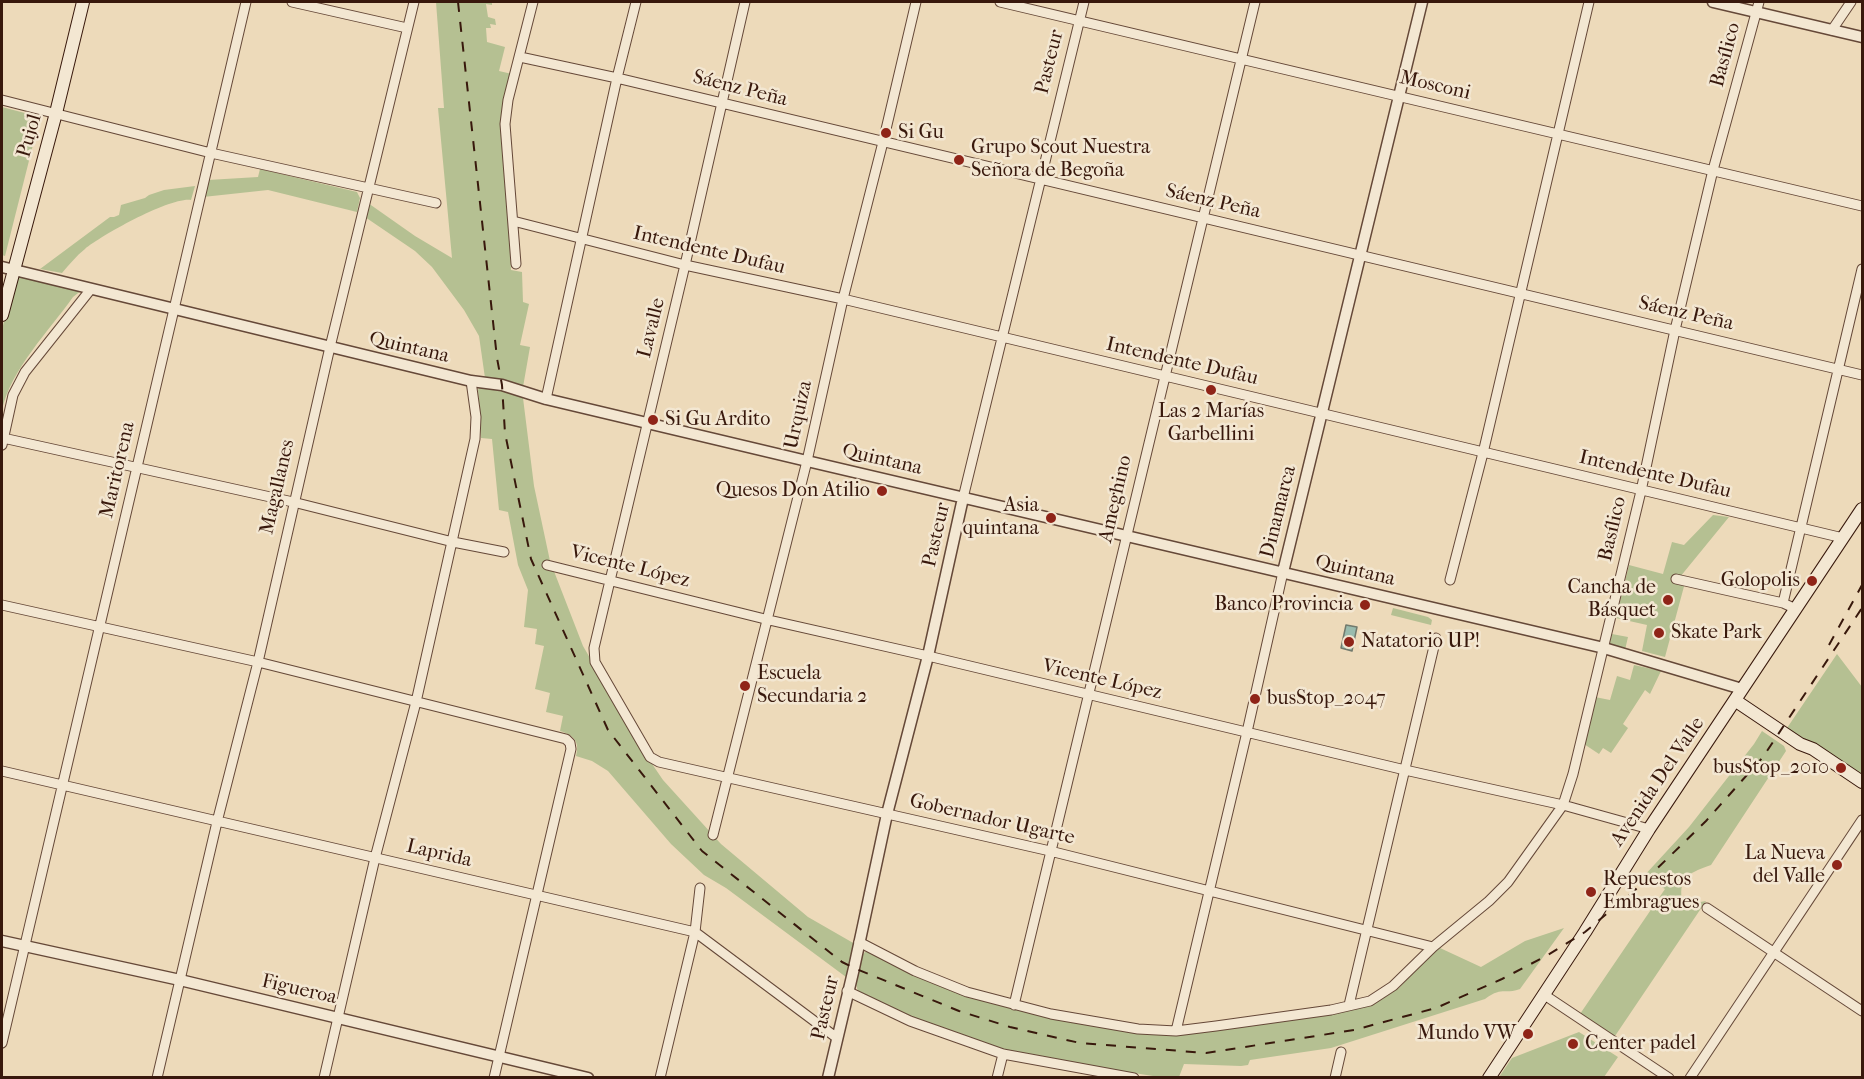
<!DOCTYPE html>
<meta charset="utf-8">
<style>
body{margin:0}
#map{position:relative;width:1864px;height:1079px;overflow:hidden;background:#eddaba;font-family:"IM FELL French Canon",serif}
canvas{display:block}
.frame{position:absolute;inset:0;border:3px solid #38180c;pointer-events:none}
</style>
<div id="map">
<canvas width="1864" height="1079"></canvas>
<div class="frame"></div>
</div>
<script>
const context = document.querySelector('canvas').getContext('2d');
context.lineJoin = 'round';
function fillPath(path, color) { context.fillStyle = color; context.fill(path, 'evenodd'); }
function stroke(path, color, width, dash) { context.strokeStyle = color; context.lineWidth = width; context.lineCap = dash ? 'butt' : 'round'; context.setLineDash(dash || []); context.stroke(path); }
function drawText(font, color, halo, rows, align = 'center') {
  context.font = font + ' "IM FELL French Canon",serif'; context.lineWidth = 5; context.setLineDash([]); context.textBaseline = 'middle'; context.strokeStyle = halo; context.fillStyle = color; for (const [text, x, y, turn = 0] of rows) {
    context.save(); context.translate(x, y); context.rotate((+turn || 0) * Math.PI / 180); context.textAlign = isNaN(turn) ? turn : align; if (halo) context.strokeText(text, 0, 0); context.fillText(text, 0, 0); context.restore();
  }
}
const green = new Path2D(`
 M436 2H492V5L486 4 488 17 495 19 496 25 490 24 491 28H486L487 42 505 47 499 71 512 74 505 100 511 270 522 272 523 302 529 304 520 345 530 347 523 387 485 378 479 336 464 310 432 267 415 251 365 217 368 203 415 236 452 258 438 108H444Z
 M2 107 40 117 5 256 2 255Z
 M260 169 357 192 360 198 357 212 268 190 203 197 208 180 258 177Z
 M195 186 191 200C170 197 102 235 85 249 76 256 69 265 62 273L40 269 110 217H114L119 215 121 205 145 198 149 195 164 190Z
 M20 275 82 290 73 297C49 331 11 369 2 410V330L13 281Z
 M485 385 518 394 523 398 534 486 550 561 583 646 648 758 663 780 721 844 808 917 855 944 846 977 726 888 704 875 671 844 608 771 592 761 576 756C580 742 574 735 560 731L563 716 546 712 550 693 535 689 544 646 535 644 537 629 524 627 528 590 518 565 508 512 499 510 492 439 481 438 478 390 480 386Z
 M1713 515 1729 517 1680 577 1686 579 1665 657 1642 651 1647 625 1616 618 1629 565 1663 574 1672 542 1684 545Z
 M1393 608 1428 617 1432 620 1431 625 1391 615Z
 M1612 634 1628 637 1625 650 1609 646Z
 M1837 654 1862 687V775L1787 728Z
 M1634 665 1661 671 1650 694 1645 690 1623 724 1628 728 1611 753 1603 748 1599 754 1584 744 1595 697 1610 700 1617 676 1630 680Z
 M1762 731 1784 746 1786 751 1711 865C1692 872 1678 876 1682 900L1689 904 1706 901 1615 1036 1580 1014 1665 889 1643 877 1689 827 1754 744Z
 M1564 928 1520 989C1504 995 1503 986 1485 999L1331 1048 1250 1060 1248 1065 1241 1066 1184 1064 1179 1077 1153 1076 1014 1054 912 1019 859 993C853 981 856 962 865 952H870L963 994 1140 1032 1300 1017 1371 1006 1399 988 1424 960 1440 948 1481 967 1525 941Z
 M1579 1032 1618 1057 1604 1077H1499L1512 1058Z`);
const water = new Path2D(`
 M1346 625 1357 627 1352 651 1341 648Z`);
const minor = new Path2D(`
 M292 2 407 28
 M745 2 685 265 594 648 595 662 650 757 659 762 1050 851 1433 947
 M1000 2 1862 206
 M1832 30 1851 2
 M520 57 617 78 1862 375
 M2 100 211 153 436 203
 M513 221 685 265 843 299 1843 538
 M516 264 505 124 508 100 533 2
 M546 399 617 78 636 2
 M3 438 293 502 453 542 504 552
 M2 445 13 395 25 372 91 289
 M963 498 1084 2
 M547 565 769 620 928 656 1405 770 1563 805 1649 829
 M1676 579 1783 603 1796 609
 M1450 580 1483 453 1589 2
 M1783 603 1862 269
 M2 605 258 662 566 739 570 743 571 749 494 1078
 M2 771 695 932 837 1038
 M713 835 807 461 843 299 883 142 916 2
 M1707 908 1862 1011
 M859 942 915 971 967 992 1051 1014 1138 1029 1176 1031 1216 1026 1331 1010 1370 1001 1393 986 1433 947 1489 901 1508 882 1563 805 1573 774 1641 491 1675 330 1713 170 1759 2
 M847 991 910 1021 1003 1054 1134 1078
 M1543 994 1669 1078
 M1014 1005 1255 2
 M1349 1005 1436 638
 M1176 1031 1247 732 1283 572
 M2 1043 246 2
 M157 1078 217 822 258 662 330 347 414 2
 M324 1078 375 858 416 702 475 439 476 417 471 381
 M660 1078 695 932 700 888
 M997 1078 1003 1054
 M1335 1078 1341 1052
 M1690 1078 1862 820`);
const tertiary = new Path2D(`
 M1713 2 1862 37
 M2 267 471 381 502 385 546 399 807 461 1604 648 1742 689
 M1283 572 1422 2
 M2 941 180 980 588 1078
 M828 1078 854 968 887 814 928 656 963 498`);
const secondary = new Path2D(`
 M2 315 56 113 83 2
 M1736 701 1800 744 1813 749 1862 782
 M1489 1078 1585 932 1649 829 1862 509`);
const rail = new Path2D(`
 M458 2 497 358 502 385 505 433 531 559 608 730 702 851 842 962 854 968 959 1011 1010 1027 1080 1043 1206 1053 1354 1030 1436 1008 1502 979 1546 956 1585 932 1634 891 1706 821 1763 757 1862 608
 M1829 645 1862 585`);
const markers = [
 [886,133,6,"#8f2418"],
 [959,160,6,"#8f2418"],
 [1211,390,6,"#8f2418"],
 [653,420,6,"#8f2418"],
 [882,491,6,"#8f2418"],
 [1051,518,6,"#8f2418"],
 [1812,581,6,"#8f2418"],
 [1668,600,6,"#8f2418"],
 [1365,605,6,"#8f2418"],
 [1659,633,6,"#8f2418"],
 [1349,642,6,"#8f2418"],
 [745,686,6,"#8f2418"],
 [1255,699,6,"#8f2418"],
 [1841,768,6,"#8f2418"],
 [1837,865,6,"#8f2418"],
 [1591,892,6,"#8f2418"],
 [1528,1034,6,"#8f2418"],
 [1573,1044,6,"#8f2418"]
];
const streetNames = [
 ["Basílico",1726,55,-75],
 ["Pasteur",1050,62,-76],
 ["Mosconi",1435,86,13],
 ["Sáenz Peña",740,89,14],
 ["Pujol",30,136,-74],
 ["Sáenz Peña",1213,202,13],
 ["Intendente Dufau",709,251,13],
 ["Sáenz Peña",1686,314,13],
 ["Lavalle",652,328,-76],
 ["Quintana",409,348,13],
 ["Intendente Dufau",1182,362,13],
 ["Urquiza",799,415,-78],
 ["Quintana",882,460,13],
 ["Maritorena",118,470,-77],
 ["Intendente Dufau",1655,475,13],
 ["Magallanes",278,487,-77],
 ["Ameghino",1116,499,-77],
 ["Dinamarca",1279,512,-76],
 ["Basílico",1613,529,-77],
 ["Pasteur",937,535,-77],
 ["Vicente López",630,567,14],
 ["Quintana",1355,571,13],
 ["Vicente López",1102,680,13],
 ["Avenida Del Valle",1658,782,-56],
 ["Gobernador Ugarte",992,820,13],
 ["Laprida",439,854,13],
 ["Figueroa",299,990,13],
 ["Pasteur",826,1008,-77]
];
const poiNames = [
 ["Si Gu",898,133],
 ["Grupo Scout Nuestra",971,148],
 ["Señora de Begoña",971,171],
 ["Las 2 Marías",1211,412,"center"],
 ["Garbellini",1211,435,"center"],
 ["Si Gu Ardito",665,420],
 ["Quesos Don Atilio",870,491,"right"],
 ["Asia",1039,506,"right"],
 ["quintana",1039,529,"right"],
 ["Golopolis",1800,581,"right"],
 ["Cancha de",1656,588,"right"],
 ["Básquet",1656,611,"right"],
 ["Banco Provincia",1353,605,"right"],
 ["Skate Park",1671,633],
 ["Natatorio UP!",1361,642],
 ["Escuela",757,674],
 ["Secundaria 2",757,697],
 ["busStop_2047",1267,699],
 ["busStop_2010",1829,768,"right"],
 ["La Nueva",1825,854,"right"],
 ["del Valle",1825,877,"right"],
 ["Repuestos",1603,880],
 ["Embragues",1603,903],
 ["Mundo VW",1516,1034,"right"],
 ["Center padel",1585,1044]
];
fillPath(green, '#b5c092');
fillPath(water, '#99bbad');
stroke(water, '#727a6d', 1.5);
stroke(minor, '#654838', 11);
stroke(tertiary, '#654838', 13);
stroke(secondary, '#38180c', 14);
stroke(minor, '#f3e7d2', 9);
stroke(tertiary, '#f3e7d2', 10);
stroke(secondary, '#f3e7d2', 12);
stroke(rail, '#38180c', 2, [10, 10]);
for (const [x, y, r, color] of markers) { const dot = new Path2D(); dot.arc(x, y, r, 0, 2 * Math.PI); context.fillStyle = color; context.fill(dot); stroke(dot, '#f3e7d2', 2); }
drawText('20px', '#38180c', '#f3e7d2', streetNames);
drawText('20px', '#38180c', '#f3e7d2', poiNames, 'left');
</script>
